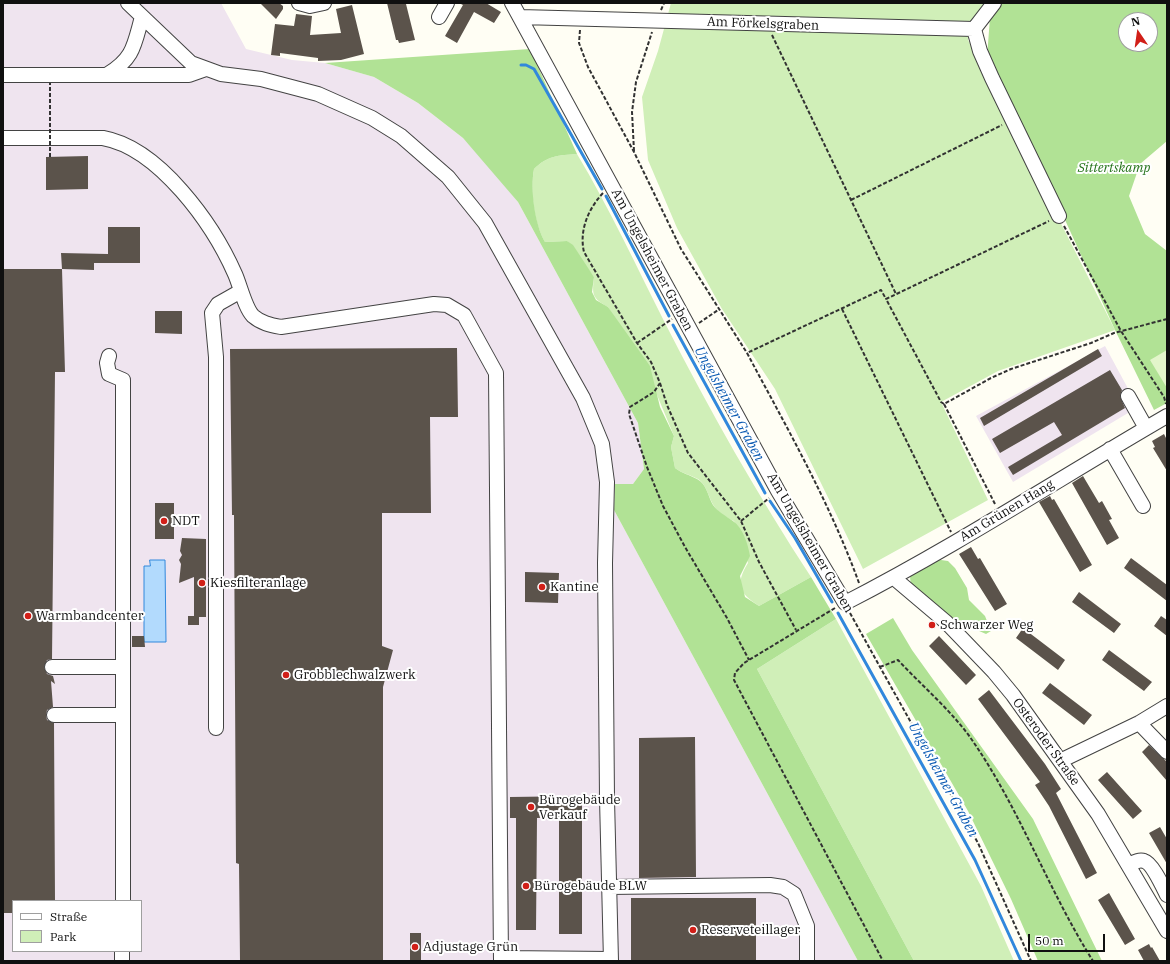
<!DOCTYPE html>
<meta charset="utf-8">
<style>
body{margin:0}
#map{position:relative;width:1170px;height:964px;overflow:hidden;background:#fffef4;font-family:"IBM Plex Serif",serif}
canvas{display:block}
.frame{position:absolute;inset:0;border:4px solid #101010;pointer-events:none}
.legend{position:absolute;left:12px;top:900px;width:130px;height:52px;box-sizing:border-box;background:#fff;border:1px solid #9f9f9f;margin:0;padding:5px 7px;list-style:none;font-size:12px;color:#101010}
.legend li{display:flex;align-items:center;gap:8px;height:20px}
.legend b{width:20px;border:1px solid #9f9f9f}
.north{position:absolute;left:1118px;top:12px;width:40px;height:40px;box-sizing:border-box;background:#fff;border:1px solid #9f9f9f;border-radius:50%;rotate:347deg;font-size:11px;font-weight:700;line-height:16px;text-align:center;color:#101010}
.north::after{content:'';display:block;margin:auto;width:14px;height:18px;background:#d11f18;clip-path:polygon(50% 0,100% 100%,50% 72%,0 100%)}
.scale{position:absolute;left:1028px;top:934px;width:77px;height:18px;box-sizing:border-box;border:2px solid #101010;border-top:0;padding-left:5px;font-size:12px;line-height:14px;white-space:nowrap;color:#101010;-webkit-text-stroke:3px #fff;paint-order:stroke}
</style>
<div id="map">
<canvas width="1170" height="964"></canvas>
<div class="frame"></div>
<ul class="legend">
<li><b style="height:5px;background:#fff"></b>Straße</li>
<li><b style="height:11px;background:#d0efb8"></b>Park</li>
</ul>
<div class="north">N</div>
<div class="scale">50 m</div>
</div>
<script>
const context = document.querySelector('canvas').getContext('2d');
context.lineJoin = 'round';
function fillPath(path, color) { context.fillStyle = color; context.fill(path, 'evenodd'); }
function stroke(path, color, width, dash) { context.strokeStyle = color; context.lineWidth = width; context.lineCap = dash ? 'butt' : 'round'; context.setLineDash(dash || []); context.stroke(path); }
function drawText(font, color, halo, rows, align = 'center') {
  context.font = font + ' "IBM Plex Serif",serif'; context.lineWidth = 4; context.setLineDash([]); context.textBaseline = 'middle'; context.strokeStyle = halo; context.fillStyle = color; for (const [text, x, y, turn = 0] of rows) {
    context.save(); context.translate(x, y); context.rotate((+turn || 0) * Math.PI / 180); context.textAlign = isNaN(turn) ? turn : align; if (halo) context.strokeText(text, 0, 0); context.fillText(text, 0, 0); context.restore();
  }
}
const industrial = new Path2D(`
 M3 3H221L246 49 292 60 325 63 374 77 418 103 463 138 500 179 518 202 638 423 644 469 614 510 858 961H3ZM13 901H141V951H13Z
 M1105 346 1138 407 1013 482 976 416Z`);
const green = new Path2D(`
 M671 3H985L972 22 968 40 1115 330 998 371 941 402 988 500 863 569 775 389 722 309 677 228 648 160 642 97 658 51Z
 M577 154C610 209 637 268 666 325 710 411 758 496 811 577L759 606C739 593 735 584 748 563L734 521C726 518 718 512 714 506 708 497 707 485 698 479 691 475 683 474 675 468L671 447 674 436 657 395 608 307C592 298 592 295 594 277L567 241 545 242C534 223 530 191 534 169 547 156 559 155 577 154Z
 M836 619 981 886 1014 961H914L757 669Z`);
const forest = new Path2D(`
 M999 3H1167V141L1140 164 1129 196 1145 234 1167 251V403L1154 410 1115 330 1051 189 987 58 990 17ZM1126 20H1150V44H1126Z
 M530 49 577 154C559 155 547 156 534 169 530 189 535 225 545 242L567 241 573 245 594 277 592 292 596 300 608 307 650 366 660 407 674 436 671 447 675 468C683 474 690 475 697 479 707 484 708 497 713 505 718 512 726 516 733 521 743 528 748 544 750 556L740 576 745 597 759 606 811 577 836 619 757 669 914 961H858L614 510 615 484H633L644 469 638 423 518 202 463 138 418 103 374 77 325 63Z
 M934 559 948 561 955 568 967 588 969 600 985 616 991 631 986 634 945 616 911 588 910 576 918 567Z
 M893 618 912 650 1033 819 1102 961H1038L1011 899 968 811 866 634Z`);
const pitch = new Path2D(`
 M1167 350V388L1150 360Z`);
const water = new Path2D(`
 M150 560H165L166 642H144V566H150Z`);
const stream = new Path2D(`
 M521 65H526L534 69 602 189
 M606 196 669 316
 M673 325 765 493
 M770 501 795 538 832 602
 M838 613 975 860 1021 961`);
const building = new Path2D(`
 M260 3H279L283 6V9L276 19Z
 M387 3 406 4 415 40 399 43 398 40H396Z
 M459 3H486L501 12 494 23 474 12 457 43 445 36 463 5Z
 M352 5 364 54 341 60 318 61V58L280 53V56L271 55 275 24 294 26 296 14 312 16 310 35 341 33 336 9Z
 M88 156V189L46 190V157Z
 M108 227H140V263H94V270L62 269 61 253 108 254Z
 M3 269H62L65 372H55L52 659 47 660 44 667 47 674 53 676 55 684 51 681 53 707 47 710 46 715 47 720 54 723 55 901H13V913H3Z
 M155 311H182V334L155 333Z
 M457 348 458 417H430L431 513H382V646L393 650 383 687V961H240L239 864 236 863 234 515H232L230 349Z
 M1098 349 1102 356 984 426 980 418Z
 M1110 370 1122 390 1120 396 1125 408 1013 475 1008 467 1062 435 1054 422 1000 453 992 439Z
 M1164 434 1167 440V471L1153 448 1155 447 1152 441Z
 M1083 476 1099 503 1102 501 1112 519 1109 520 1119 538 1107 545 1072 483Z
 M1050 496 1052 500 1054 499 1092 565 1080 572 1039 502Z
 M155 503H174V539H155Z
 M182 538 206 539V617H199V625H188V616H194V577L179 583 181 564 179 560 182 555 180 551Z
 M971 547 978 559 980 558 1007 604 995 611 959 554Z
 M1131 558 1167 585V601L1124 568Z
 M525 572 559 573 558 603 525 602Z
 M1079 592 1121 624 1114 633 1072 602Z
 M1161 616 1167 620V636L1154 626Z
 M1023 628 1065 660 1058 670 1016 638Z
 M132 636H144L145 647H132Z
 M939 636 976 675 966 685 929 646Z
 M1109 650 1152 682 1144 691 1102 660Z
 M1050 683 1092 715 1084 725 1042 693Z
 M989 690 1045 764 1061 789 1056 793 1097 873 1086 879 1049 806 1035 785 1040 782 978 699Z
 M695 737 696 877 639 878V738Z
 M1149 745 1167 762V781L1142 752Z
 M1107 772 1142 811 1133 819 1098 780Z
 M582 796V934H559V817L537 818 536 930H516V818H510V797Z
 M1160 827 1167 839V864L1149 833Z
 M1109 893 1135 939 1125 945 1098 900Z
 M631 898H756V961H631Z
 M410 933H421V961H410Z
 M1149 944 1151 948 1152 947 1160 961H1144L1138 950Z`);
const path = new Path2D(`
 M661 10 664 3
 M580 30 579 43 588 67 634 152 681 249 747 353
 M772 35 896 294
 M634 151 632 112 636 82 652 32
 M603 193C588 209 579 231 584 252L637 343 651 362 660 383 654 392 630 407 629 414 647 467 663 506 685 547 727 618 749 660
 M851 200 1002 125
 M1064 226 1121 331 1164 397 1166 404
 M842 309 951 532
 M699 323 718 310
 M637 343 672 319
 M660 383 667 405 688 453 741 521 759 562 796 630
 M944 404 941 402 886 299 1049 221
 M995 504 944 404 991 378 1011 369 1091 343 1114 333 1167 319
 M741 521 769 498
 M859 583C830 503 787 428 747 353L881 290 886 299
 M835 608 744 663 735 673 734 680 883 961
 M850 613 978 843 1031 961
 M880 667 898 660C922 686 952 711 972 740 1020 809 1048 890 1093 961`);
const minor = new Path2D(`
 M128 3 191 63 221 74 261 79 318 94 372 118 401 136 448 177 485 223 583 398 602 444 607 482 605 563 607 799 611 961
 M299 3 310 6 324 3
 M512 3 778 491 845 603C956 546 1060 478 1167 416
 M439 17 447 3
 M520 17 974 29
 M974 29 980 51 992 78 1059 216
 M974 29 994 3
 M108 74C134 58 134 45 142 17
 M3 75H189L206 69
 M3 138H103C159 148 213 224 235 274 240 285 245 308 253 316 261 323 270 325 281 327L434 304 447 305 464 315 496 373 501 961
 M109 356 107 363 109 374 123 380V901
 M1128 396 1146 428
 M1110 449 1143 506
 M894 578 946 622 994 672 1013 695 1098 814 1167 931
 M52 667H122
 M54 715H122
 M1139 723 1167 752
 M216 728V357L212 313 218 304 241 291
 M1060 761 1139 723 1167 706
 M1129 865C1133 863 1139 859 1144 861 1152 863 1163 887 1167 895
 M609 887 770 885 783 887 794 894 807 926V961
 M501 958 611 959
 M122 961V951`);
const pathBridge = new Path2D(`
 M50 157V83`);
const markers = [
 [164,521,4,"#d11f18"],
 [202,583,4,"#d11f18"],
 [542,587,4,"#d11f18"],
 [28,616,4,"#d11f18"],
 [932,625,4,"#d11f18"],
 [286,675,4,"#d11f18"],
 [531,807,4,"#d11f18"],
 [526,886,4,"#d11f18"],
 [693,930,4,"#d11f18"],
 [415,947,4,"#d11f18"]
];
const streetNames = [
 ["Am Förkelsgraben",763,24,2],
 ["Am Ungelsheimer Graben",652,260,62],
 ["Am Grünen Hang",1007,511,-31],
 ["Am Ungelsheimer Graben",810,543,60],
 ["Osteroder Straße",1046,742,54]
];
const parkNames = [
 ["Sittertskamp",1114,168]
];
const poiNames = [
 ["NDT",172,521],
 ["Kiesfilteranlage",210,583],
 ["Kantine",550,587],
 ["Warmbandcenter",36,616],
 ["Schwarzer Weg",940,625],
 ["Grobblechwalzwerk",294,675],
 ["Bürogebäude",539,800],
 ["Verkauf",539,815],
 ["Bürogebäude BLW",534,886],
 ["Reserveteillager",701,930],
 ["Adjustage Grün",423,947]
];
const waterNames = [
 ["Ungelsheimer Graben",729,404,61],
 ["Ungelsheimer Graben",943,780,61]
];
fillPath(industrial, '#efe4ef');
fillPath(green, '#d0efb8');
fillPath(forest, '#b1e295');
fillPath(pitch, '#e3f5cb');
fillPath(water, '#b2dafd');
stroke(water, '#3188dc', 1);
stroke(stream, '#3188dc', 3);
fillPath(building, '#5b534b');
stroke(minor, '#434343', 16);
stroke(path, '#323232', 2, [4, 2]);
stroke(minor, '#fff', 14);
stroke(pathBridge, '#323232', 2, [4, 2]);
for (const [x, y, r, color] of markers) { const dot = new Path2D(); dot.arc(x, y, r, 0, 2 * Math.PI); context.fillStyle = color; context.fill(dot); stroke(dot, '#fff', 1.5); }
drawText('13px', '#101010', '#fff', streetNames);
drawText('italic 13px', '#227118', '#fff', parkNames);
drawText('13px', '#101010', '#fff', poiNames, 'left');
drawText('italic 14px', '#0a59b2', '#fff', waterNames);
</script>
